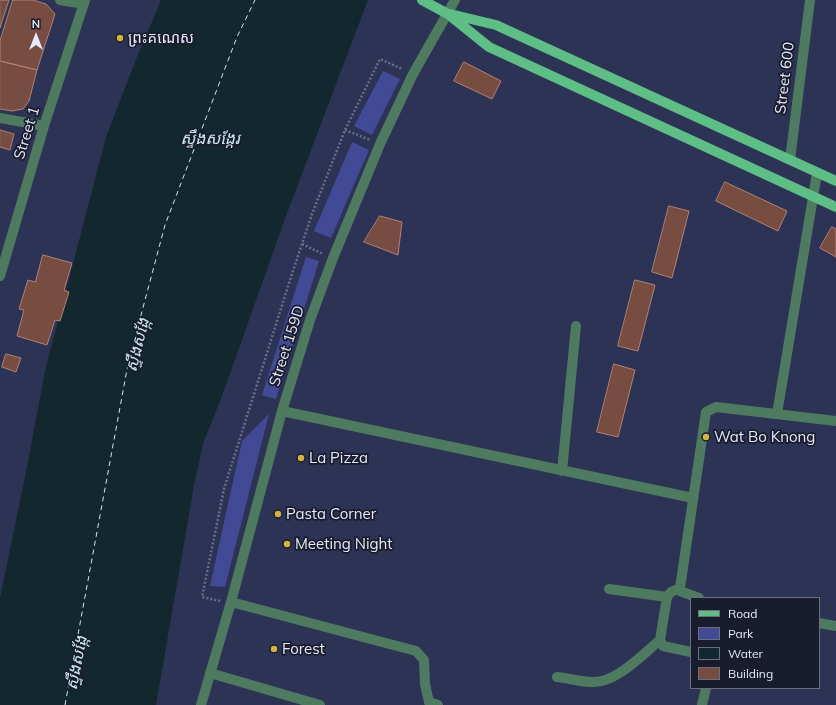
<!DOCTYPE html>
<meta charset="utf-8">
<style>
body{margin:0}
#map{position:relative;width:836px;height:705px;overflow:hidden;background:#2d3355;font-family:Mulish,sans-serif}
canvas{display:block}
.legend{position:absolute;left:690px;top:597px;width:130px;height:92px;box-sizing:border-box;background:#191c2c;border:1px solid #6b6e7f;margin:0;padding:5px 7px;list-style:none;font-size:12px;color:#e6eafc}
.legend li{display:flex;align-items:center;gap:8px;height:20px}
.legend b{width:20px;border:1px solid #6b6e7f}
.north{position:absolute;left:16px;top:16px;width:40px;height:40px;-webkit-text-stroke:3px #191c2c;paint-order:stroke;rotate:0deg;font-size:11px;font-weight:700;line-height:16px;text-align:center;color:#e6eafc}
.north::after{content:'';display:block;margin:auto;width:14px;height:18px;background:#e6eafc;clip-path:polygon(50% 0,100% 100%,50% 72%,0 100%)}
</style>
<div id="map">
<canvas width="836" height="705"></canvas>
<ul class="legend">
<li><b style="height:5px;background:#5dbe86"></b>Road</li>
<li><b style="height:11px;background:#424a95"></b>Park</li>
<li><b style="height:11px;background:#13282e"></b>Water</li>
<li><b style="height:11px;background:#774c41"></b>Building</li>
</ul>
<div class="north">N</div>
</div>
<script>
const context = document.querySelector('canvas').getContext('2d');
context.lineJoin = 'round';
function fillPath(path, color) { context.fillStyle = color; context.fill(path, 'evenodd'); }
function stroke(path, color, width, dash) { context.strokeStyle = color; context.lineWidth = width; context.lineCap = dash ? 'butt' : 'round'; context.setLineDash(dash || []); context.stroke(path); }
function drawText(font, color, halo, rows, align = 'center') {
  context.font = font + ' Mulish,"Noto Sans Khmer",sans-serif'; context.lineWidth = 3.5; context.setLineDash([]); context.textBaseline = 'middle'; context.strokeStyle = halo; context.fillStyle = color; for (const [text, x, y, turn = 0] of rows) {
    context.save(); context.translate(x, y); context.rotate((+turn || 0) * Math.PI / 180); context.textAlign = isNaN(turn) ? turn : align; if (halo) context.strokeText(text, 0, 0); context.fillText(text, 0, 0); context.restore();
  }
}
const green = new Path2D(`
 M383 71 400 79 372 135 354 126Z
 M352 142 369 150 331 238 314 231Z
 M306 257 319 261 276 399 262 395Z
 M269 414 225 587 210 586 242 441Z`);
const water = new Path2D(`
 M161 0H368L286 216 222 396 203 444 195 480 156 705H0V598L27 467 45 371 106 137 135 62Z`);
const ferry = new Path2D(`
 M65 705 128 364 165 225 237 37 255 0`);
const building = new Path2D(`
 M0 0H9L0 28Z
 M13 0H33L46 4 55 14 37 70 0 61V41Z
 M0 61 37 70 29 101 23 109 12 111 0 109Z
 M464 62 501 81 492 99 454 81Z
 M0 130 14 134 10 150 0 147Z
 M725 182 787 211 778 231 716 201Z
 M669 206 689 211 672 278 652 272Z
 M380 216 402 222 398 255 364 242Z
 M832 227 836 229V257L820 248Z
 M43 255 72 263 64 290 69 292 60 321 55 320 47 345 17 336 24 310 19 309 28 280 35 282Z
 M635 280 655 285 638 351 618 346Z
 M6 354 21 358 16 372 2 367Z
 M614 364 635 370 618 437 597 432Z`);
const path = new Path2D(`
 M345 130 370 140
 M302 244 323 254
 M220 601 202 597 224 489 290 280 312 214 345 130 380 59 402 69`);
const minor = new Path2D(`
 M60 0 84 4
 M0 118 44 126
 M790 160 810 0
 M0 276 44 126 85 0
 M282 411 693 498
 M777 414 817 173
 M562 471 576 326
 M680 588 671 592 667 597 660 640 663 646 691 652
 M609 589 667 597
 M699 598 680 591V588L706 412 716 407 836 421
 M231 602 416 651 424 660 425 684 429 702 438 705
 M819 623 836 626
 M210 673 320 705
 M557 677C568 678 581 682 593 682 616 683 643 654 660 640
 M201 705 231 602 282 411 310 320 333 258 380 144 413 74 455 0
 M702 705 706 688`);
const major = new Path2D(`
 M422 0 448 14 489 47 836 207
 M450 14 496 25 836 181`);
const markers = [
 [120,38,4,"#d3b635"],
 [706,437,4,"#d3b635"],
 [301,458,4,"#d3b635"],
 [278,514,4,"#d3b635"],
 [287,544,4,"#d3b635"],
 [274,649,4,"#d3b635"]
];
const poiNames = [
 ["ព្រះគណេស",128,38],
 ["Wat Bo Knong",714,437],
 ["La Pizza",309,458],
 ["Pasta Corner",286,514],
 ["Meeting Night",295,544],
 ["Forest",282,649]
];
const streetNames = [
 ["Street 600",785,78,-83],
 ["Street 1",27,133,-73],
 ["Street 159D",287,346,-72]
];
const waterNames = [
 ["ស្ទឹងសង្កែរ",210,139],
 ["ស្ទឹងសង្កែ",138,345,-76],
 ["ស្ទឹងសង្កែ",77,663,-79]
];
fillPath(green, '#424a95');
fillPath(water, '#13282e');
stroke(ferry, '#c8e8f0', 1, [5, 4]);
fillPath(building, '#774c41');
stroke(building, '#b18275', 1);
stroke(path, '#686d8a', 2.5, [2, 2]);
stroke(minor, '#4e7b5f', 10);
stroke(major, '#5dbe86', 10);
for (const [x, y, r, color] of markers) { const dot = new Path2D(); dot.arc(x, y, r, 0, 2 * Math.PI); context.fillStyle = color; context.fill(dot); stroke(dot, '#191c2c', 1.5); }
drawText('15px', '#e6eafc', '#191c2c', poiNames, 'left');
drawText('15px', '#e6eafc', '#191c2c', streetNames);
drawText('italic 16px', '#c8e8f0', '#191c2c', waterNames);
</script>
